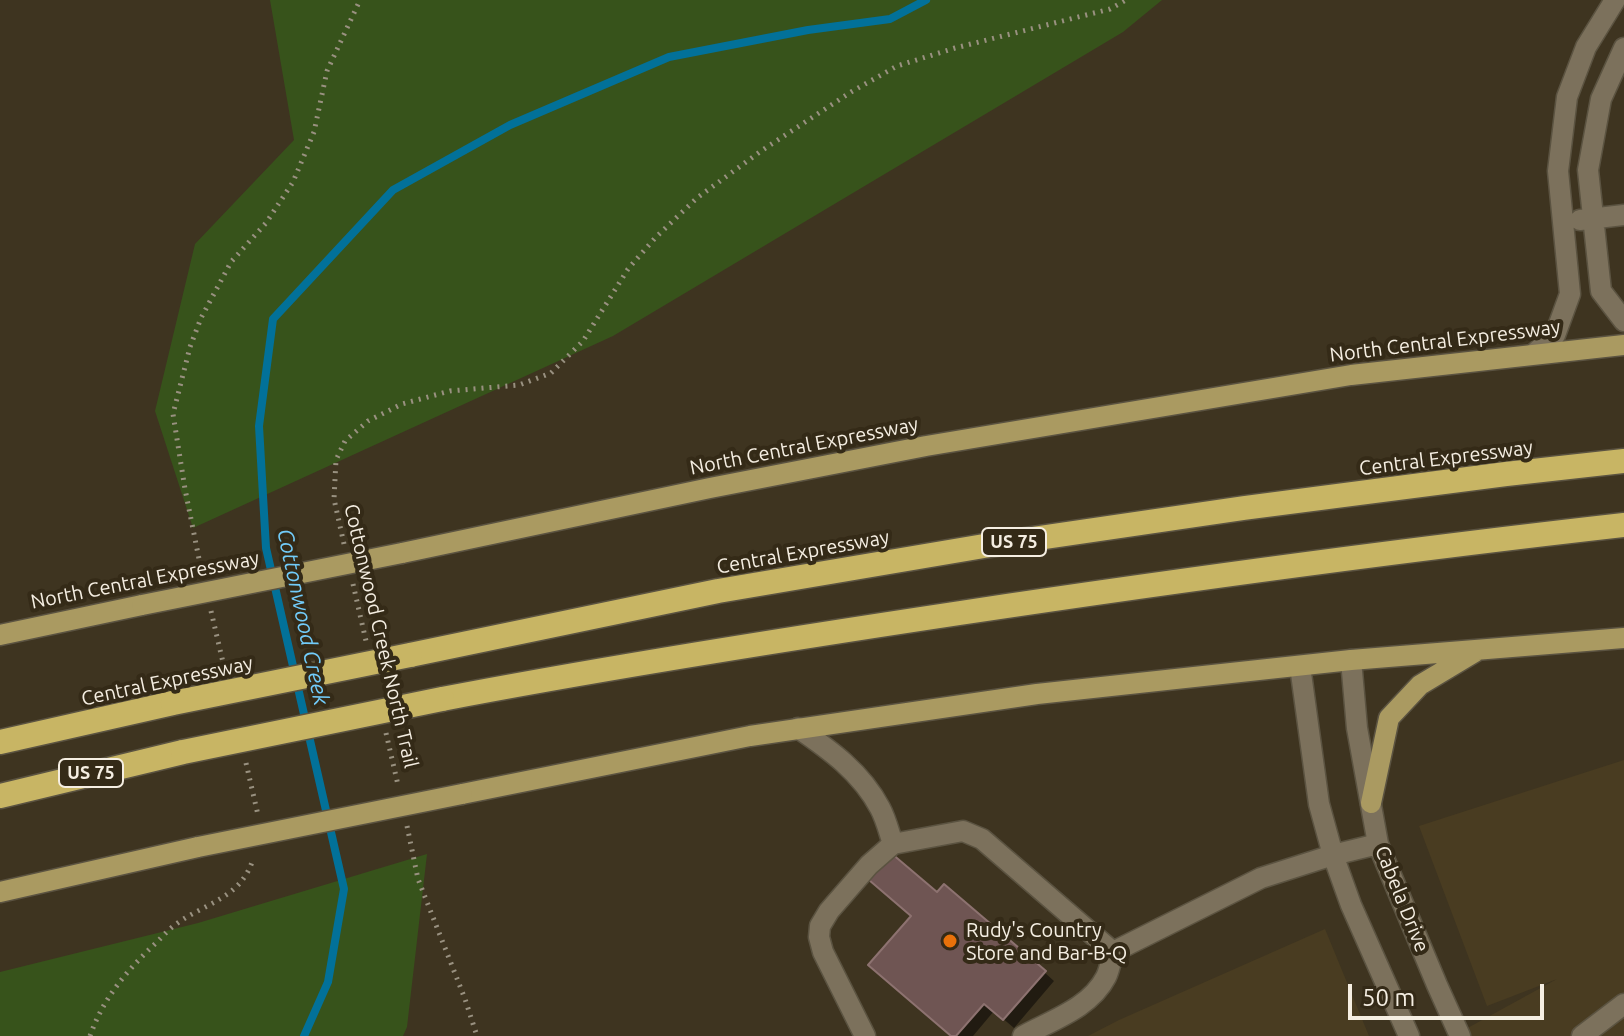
<!DOCTYPE html>
<style>
body{margin:0}
#map{position:relative;width:1624px;height:1036px;overflow:hidden;background:#3e3420;font-family:Ubuntu,sans-serif}
canvas{display:block}
.scale{position:absolute;left:1348px;top:984px;width:196px;height:36px;box-sizing:border-box;border:4px solid #f5eee2;border-top:0;padding-left:10px;font-size:24px;line-height:28px;white-space:nowrap;color:#f5eee2;-webkit-text-stroke:6px #342a17;paint-order:stroke}
</style>
<div id="map">
<canvas width="1624" height="1036"></canvas>
<div class="scale">50 m</div>
</div>
<script>
const context = document.querySelector('canvas').getContext('2d');
context.lineJoin = 'round';
function fillPath(path, color) { context.fillStyle = color; context.fill(path, 'evenodd'); }
function stroke(path, color, width, dash) { context.strokeStyle = color; context.lineWidth = width; context.lineCap = dash ? 'butt' : 'round'; context.setLineDash(dash || []); context.stroke(path); }
function drawText(font, color, halo, rows, align = 'center') {
  context.font = font + ' Ubuntu,sans-serif'; context.lineWidth = 8; context.setLineDash([]); context.textBaseline = 'middle'; context.strokeStyle = halo; context.fillStyle = color; for (const [text, x, y, turn = 0] of rows) {
    context.save(); context.translate(x, y); context.rotate((+turn || 0) * Math.PI / 180); context.textAlign = isNaN(turn) ? turn : align; if (halo) context.strokeText(text, 0, 0); context.fillText(text, 0, 0); context.restore();
  }
}
const built = new Path2D(`
 M1624 760V1036H1453L1557 979 1487 1006 1419 826Z
 M1325 929 1369 1036H1088L1119 1020Z`);
const green = new Path2D(`
 M270 0H1162L1123 32 613 336 193 528 155 411 195 244 294 140Z
 M427 854 407 1027 403 1036H0V972L198 923Z`);
const shadow = new Path2D(`
 M937 895 1044 972 1054 981 1014 1028 994 1011 973 1036H952Z`);
const stream = new Path2D(`
 M304 1036 328 982 344 889 266 548 259 426 273 319 393 190 510 125 669 57 808 30 890 19 926 0`);
const building = new Path2D(`
 M891 853 937 892 944 884 1046 971 1003 1020 984 1004 956 1036H951L868 965 911 916 869 880Z`);
const path = new Path2D(`
 M344 544 334 499 336 460 345 441 368 421 402 404 450 391 519 385 551 373 583 341 628 269 656 237 697 198 761 151 851 92 897 66 955 48 1110 9 1126 0
 M202 574 185 489 173 414 190 347 201 318 231 262 266 223 293 182 314 132 327 71 360 0
 M353 584 366 641
 M211 611 225 671
 M386 733 398 785
 M246 763 258 815
 M407 826 418 879 465 999 477 1036
 M90 1036C103 998 128 969 157 942 163 936 169 929 175 925 204 903 241 899 253 859`);
const minor = new Path2D(`
 M1624 48 1601 99 1588 170 1601 291 1624 321
 M1580 220 1624 215
 M1535 353 1555 335 1570 294 1558 171 1567 97 1586 47 1615 0
 M1351 660 1357 728 1378 844 1437 985 1460 1036
 M1300 666 1319 804 1333 855 1351 905 1409 1036
 M798 728C830 750 861 772 880 808 886 819 889 832 893 844
 M865 1036 823 952 819 937 820 926 829 911 869 865 893 844 963 831 982 839 1113 952
 M1023 1036C1052 1020 1090 1008 1106 977 1110 969 1111 960 1113 952L1261 878 1333 855 1378 844
 M1582 1036 1624 1004`);
const major = new Path2D(`
 M402 553 710 488 926 446 1351 375 1624 345
 M0 635 142 605
 M462 794 750 736 1037 694 1351 660 1624 638
 M1371 803 1389 718 1420 685 1475 652
 M0 892 198 847`);
const highway = new Path2D(`
 M410 655 718 591 984 546 1244 508 1506 474 1624 461
 M442 699C614 666 787 639 960 613 1181 580 1402 550 1624 525
 M0 742 173 703
 M0 796 183 752`);
const majorBridge = new Path2D(`
 M142 605 402 553
 M198 847 462 794`);
const highwayBridge = new Path2D(`
 M173 703 410 655
 M183 752 442 699`);
const markers = [
 [950,941,8,"#e8710a"]
];
const shields = [
 [1014,542,64],
 [91,773,64]
];
const shieldNames = [
 ["US 75",1014,542],
 ["US 75",91,773]
];
const streetNames = [
 ["North Central Expressway",1445,341,-7],
 ["North Central Expressway",804,446,-11],
 ["Central Expressway",1446,458,-7],
 ["Central Expressway",803,552,-10],
 ["North Central Expressway",145,580,-11],
 ["Cottonwood Creek North Trail",381,636,77],
 ["Central Expressway",167,681,-12],
 ["Cabela Drive",1402,899,68]
];
const poiNames = [
 ["Rudy's Country",966,930],
 ["Store and Bar-B-Q",966,953]
];
const waterNames = [
 ["Cottonwood Creek",303,617,78]
];
fillPath(built, '#493c21');
fillPath(green, '#37531b');
fillPath(shadow, '#0007');
stroke(stream, '#027199', 8);
fillPath(building, '#6f5553');
stroke(building, '#8d7270', 2);
stroke(minor, '#5b5341', 23);
stroke(major, '#5b5341', 23);
stroke(highway, '#5b5341', 27);
stroke(path, '#999180', 5, [2, 6]);
stroke(minor, '#7c715c', 20);
stroke(major, '#aa9a61', 20);
stroke(highway, '#c8b564', 24);
stroke(majorBridge, '#5b5341', 23, []);
stroke(highwayBridge, '#5b5341', 27, []);
stroke(majorBridge, '#aa9a61', 20);
stroke(highwayBridge, '#c8b564', 24);
for (const [x, y, r, color] of markers) { const dot = new Path2D(); dot.arc(x, y, r, 0, 2 * Math.PI); context.fillStyle = color; context.fill(dot); stroke(dot, '#342a17', 3); }
for (const [x, y, w] of shields) { const box = new Path2D(); box.roundRect(x - w / 2, y - 14, w, 28, 6); context.fillStyle = '#342a17'; context.fill(box); stroke(box, '#f5eee2', 2); }
drawText('bold 18px', '#f5eee2', null, shieldNames);
drawText('20px', '#f5eee2', '#342a17', streetNames);
drawText('20px', '#f5eee2', '#342a17', poiNames, 'left');
drawText('italic 22px', '#72ccfa', '#342a17', waterNames);
</script>
